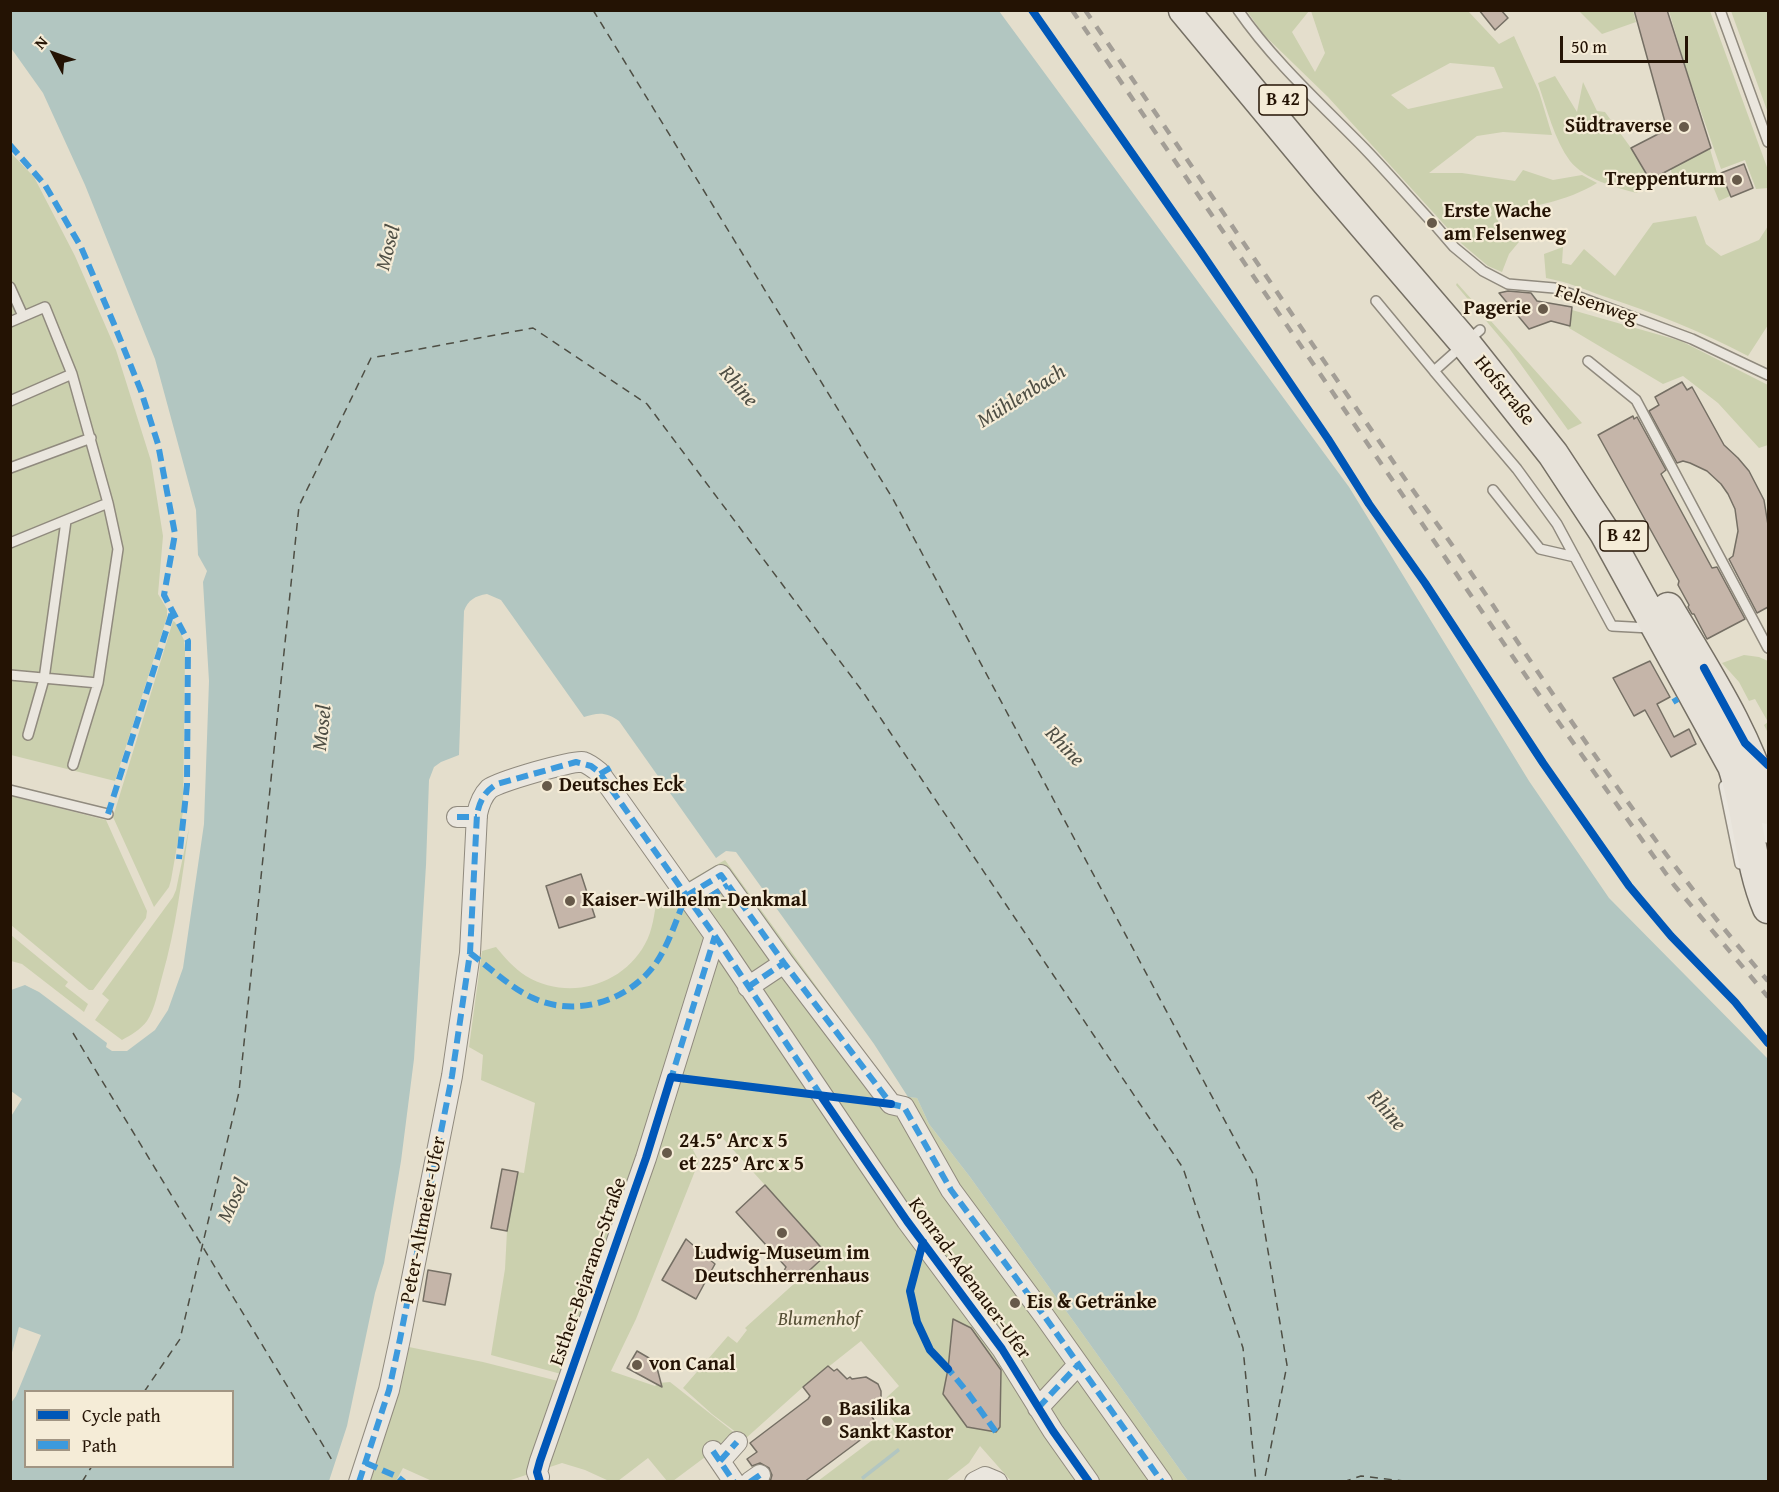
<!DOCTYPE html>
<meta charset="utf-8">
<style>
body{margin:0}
#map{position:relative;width:1779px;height:1492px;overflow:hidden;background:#e4decc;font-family:"Gentium Book Plus",serif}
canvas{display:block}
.frame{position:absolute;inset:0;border:12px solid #241304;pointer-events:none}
.legend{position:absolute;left:24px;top:1390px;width:210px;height:78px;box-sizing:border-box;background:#f5ecd7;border:2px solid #a19583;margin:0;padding:8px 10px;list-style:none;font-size:18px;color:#241304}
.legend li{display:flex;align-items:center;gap:12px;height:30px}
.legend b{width:30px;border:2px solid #a19583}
.north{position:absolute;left:24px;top:24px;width:60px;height:60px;-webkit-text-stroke:4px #f5ecd7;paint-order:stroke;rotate:311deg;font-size:16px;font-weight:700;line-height:24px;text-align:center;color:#241304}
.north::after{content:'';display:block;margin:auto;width:21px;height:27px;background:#241304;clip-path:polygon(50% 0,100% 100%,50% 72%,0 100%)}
.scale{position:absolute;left:1560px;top:36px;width:128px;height:27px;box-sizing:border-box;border:3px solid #241304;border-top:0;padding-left:8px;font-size:18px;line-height:21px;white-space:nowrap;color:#241304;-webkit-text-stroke:4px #f5ecd7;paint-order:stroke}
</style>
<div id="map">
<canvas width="1779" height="1492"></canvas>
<div class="frame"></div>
<ul class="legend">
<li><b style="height:8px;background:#0057b8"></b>Cycle path</li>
<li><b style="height:8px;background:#3c9add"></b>Path</li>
</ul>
<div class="north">N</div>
<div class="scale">50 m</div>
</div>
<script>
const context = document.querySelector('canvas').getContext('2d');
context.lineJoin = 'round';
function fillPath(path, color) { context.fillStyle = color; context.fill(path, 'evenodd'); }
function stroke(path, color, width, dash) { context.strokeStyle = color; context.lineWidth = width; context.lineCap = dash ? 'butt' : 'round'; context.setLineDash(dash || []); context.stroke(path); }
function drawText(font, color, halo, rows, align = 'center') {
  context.font = font + ' "Gentium Book Plus",serif'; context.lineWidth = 4.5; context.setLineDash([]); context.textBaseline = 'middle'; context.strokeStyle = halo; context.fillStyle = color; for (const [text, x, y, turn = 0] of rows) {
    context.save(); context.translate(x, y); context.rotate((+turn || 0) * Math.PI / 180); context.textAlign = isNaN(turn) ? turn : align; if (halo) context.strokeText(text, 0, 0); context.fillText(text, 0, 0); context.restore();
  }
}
const green = new Path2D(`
 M1247 11H1309L1292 32 1315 72 1325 53 1311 11H1468L1499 44 1514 36 1539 92 1552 135 1503 132 1477 136 1429 173H1462L1515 181 1523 170 1553 180 1582 175 1597 183C1566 202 1530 207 1495 214L1502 230 1523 237 1509 254 1502 272 1488 266 1462 244 1328 97 1263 34ZM1450 63 1494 67 1503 88 1408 109 1391 95Z
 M1579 11H1633L1636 22 1602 34Z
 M1669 11H1710L1768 170V188L1756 189 1745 160 1721 169 1685 66Z
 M1731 11H1768V113Z
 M1555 76 1577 112 1583 82 1597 111 1605 112 1631 148 1649 180 1637 193C1617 188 1584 179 1570 161 1554 139 1547 109 1538 83Z
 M1710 149 1717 173H1721L1730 196 1719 201 1710 179 1703 181 1697 175 1678 182 1672 181 1671 169Z
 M11 153 34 177 75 256 116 350 151 461 163 536 158 594 167 609V617L115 781 11 755Z
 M1696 216 1706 244 1721 256 1759 240 1768 226V325L1748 356C1701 331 1654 313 1603 296 1583 289 1568 282 1546 278L1544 254 1563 247 1562 263 1571 265 1584 249 1615 276 1653 223Z
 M1457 283 1582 423 1568 430 1509 348 1456 285Z
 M1572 310 1681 341 1768 385V445L1759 448 1718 403 1683 376 1663 384 1569 328Z
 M173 621 175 622 184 640 185 650 183 812 171 880 169 887 154 907 113 817Z
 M1744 655 1759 657 1768 661V733L1764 725 1768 722 1755 699 1749 701 1739 682 1722 663Z
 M11 796 106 820 147 911 146 918 93 990H89L11 925Z
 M189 828C182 878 176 929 162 977 158 991 155 1009 147 1021 140 1030 131 1035 122 1040L95 1020 109 1000 102 994 173 897 176 890Z
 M725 860 895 1095 917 1098 929 1124 970 1177 1188 1481H1011L980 1446 969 1463 946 1481H818L895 1423 883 1408 887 1397 899 1386 861 1341 803 1387 745 1439 712 1414 683 1388 728 1336 737 1343 747 1330 745 1328 827 1254 718 1133 693 1150 699 1161 636 1319 611 1371 655 1386 659 1383 670 1382 736 1434 673 1481H667L648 1458 618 1481H609L585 1470 562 1463 508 1481H432L403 1468 396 1481 364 1482 404 1346 483 1362 558 1381 561 1374 491 1355 505 1269 507 1231 518 1172 524 1173 535 1103 481 1080 483 1055 469 1047 482 951 496 947C505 958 514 968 526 976 568 1001 622 986 645 944 653 930 654 914 657 899Z
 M11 935 68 982 65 986 88 1004 84 1012 22 964 11 961Z`);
const water = new Path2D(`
 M11 10 999 11 1349 487 1529 781 1609 898 1768 1059V1481H1188L970 1177 929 1124 917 1098 908 1097 874 1044 736 852 726 851 716 858 619 721C607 712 598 712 584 717L501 600 487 594C475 596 468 600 464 611L459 755 441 762 434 767 429 780 426 865 414 1059 401 1161 384 1263 375 1293 347 1426 329 1481H11V1403L16 1396 41 1335 19 1327 11 1356 10 1118 22 1099 11 1091V990L25 985 39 992 107 1043 106 1047 112 1051H127L155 1030 168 1010 183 968 204 824 209 681 203 582 207 571 198 555 196 510 155 359 85 185 43 93 11 48ZM26 1392H232V1466H26Z
 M898 1448 900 1451 863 1480 861 1477Z`);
const ferry = new Path2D(`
 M593 10 893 499 1256 1179 1287 1365 1264 1482
 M73 1033 332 1460
 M144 1392 180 1339 239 1092 299 506 371 358 533 328 647 404 863 692 1183 1168 1243 1348 1256 1482
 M82 1482 92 1466
 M1343 1482 1361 1476 1412 1482`);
const building = new Path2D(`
 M1479 10H1501L1508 18 1495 30Z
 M1634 10H1667L1711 148 1650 180 1631 148 1662 132 1665 122Z
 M1744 164 1753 188 1731 197 1721 173Z
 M1508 291 1531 293 1537 301 1572 307 1570 326 1551 321 1529 329 1499 293Z
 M1682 382 1687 390 1692 387 1724 445 1738 458 1749 471 1764 500 1768 525V607L1757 613 1729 559 1733 556 1738 531 1735 509 1728 494 1721 484 1707 471 1690 463 1683 461 1677 463 1649 411 1659 405 1655 397Z
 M1633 416 1634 419 1637 417 1666 470 1661 474 1712 568 1717 567 1745 619 1707 639 1694 614H1692L1688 607 1689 605 1678 585 1679 581 1598 435Z
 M1650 661 1670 697 1657 704 1674 737 1689 729 1696 744 1671 757 1645 710 1634 716 1613 678Z
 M581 874 595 917 559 928 546 886Z
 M502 1169 518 1172 507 1231 491 1228Z
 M765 1185 827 1254 798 1281 779 1280 786 1267 736 1212Z
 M686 1239 715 1264 696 1299 662 1280Z
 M428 1270 451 1274 445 1305 423 1301Z
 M953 1319 971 1328 1001 1370 1000 1427 996 1432 967 1427 943 1394 948 1369Z
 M637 1351 649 1358 648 1360 656 1364 662 1387 627 1368Z
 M828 1366 834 1371 837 1369 847 1379 850 1377 852 1379 866 1377 878 1384 881 1391V1399L872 1417 877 1424 866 1433 867 1435 804 1482H770L772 1475 769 1468 760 1463 752 1466 747 1459 757 1452 750 1443 808 1399 810 1396 803 1387Z`);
const lane = new Path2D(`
 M1238 10C1274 62 1321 104 1365 149 1387 172 1408 196 1430 220
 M1720 10 1768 142
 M1435 225 1454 247 1483 271 1508 284 1554 288 1579 297 1692 339 1768 375
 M10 287 23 316
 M1376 301 1434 371
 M10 322 45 307 72 374 108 503 118 549 98 683 73 765
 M1480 330 1434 371 1517 469 1557 524 1612 626 1650 628
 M1588 361 1636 400 1768 648
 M10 401 72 374
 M10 468 91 438
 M1493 490 1540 549 1575 557
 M10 543 108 503
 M10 675 98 683
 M28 735 44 679 66 521
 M1724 786 1740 864
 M10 790 108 814`);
const street = new Path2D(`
 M457 817H477
 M686 896 721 875 784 963 891 1104 904 1107 951 1190 1045 1317 1162 1482
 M748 987 784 963
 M1038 1408 1078 1365
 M713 1451 734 1482
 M720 1461 737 1442
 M539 1477 537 1472 540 1461 646 1158 715 936
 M359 1482 389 1390 400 1339 452 1076 470 953 477 814C479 805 482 796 489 789 498 782 572 760 583 762 589 764 594 768 599 772L715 936 907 1221 1002 1349 1053 1431 1089 1482
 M750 1482 760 1475
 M975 1482 985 1477 997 1482`);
const secondary = new Path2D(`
 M1747 823 1768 829`);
const primary = new Path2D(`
 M1184 10 1326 181 1465 343 1553 454 1605 533 1733 766C1749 813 1749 863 1768 908
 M1668 608C1707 674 1748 735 1768 809`);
const rail = new Path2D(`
 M1072 10 1528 679 1674 885 1768 997
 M1085 10C1187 158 1286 307 1388 454 1410 487 1434 519 1457 552 1556 698 1652 848 1768 981`);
const quiet = new Path2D(`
 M10 145 45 185 81 247 114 324 141 391 158 444 175 534 164 595 188 641 187 785 179 859
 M1673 702 1678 699
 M600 774 612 767
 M108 814 173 609
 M457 817H477
 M686 896 721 875 784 963 891 1104 904 1107 951 1190 1045 1317 1162 1482
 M694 907 728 885
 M470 953C490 968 511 988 533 998 576 1018 629 1001 656 963 669 944 677 918 686 896
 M748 987 784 963
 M670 1082 715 936
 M945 1365 968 1393 996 1432
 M1038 1408 1078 1365
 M713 1451 734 1482
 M720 1461 737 1442
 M366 1463 398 1477 404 1482
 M359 1482 389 1390 400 1339 452 1076 470 953 477 814C480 800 485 791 497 784L576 762 591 766 599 772 715 936 822 1097
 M750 1482 760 1475`);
const cycleway = new Path2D(`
 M1032 10 1201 252 1328 439 1369 504 1425 583 1543 763 1629 886 1671 936 1735 1002 1768 1043
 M1704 668 1745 743 1768 765
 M821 1096 907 1221 1002 1349 1053 1431 1089 1482
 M923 1242 910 1291 917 1322 930 1350 948 1369
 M540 1482 537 1472 540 1461 646 1158 671 1077 891 1104`);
const markers = [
 [1684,127,6,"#675a4a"],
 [1737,180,6,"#675a4a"],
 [1432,223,6,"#675a4a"],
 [1543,309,6,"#675a4a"],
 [547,786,6,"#675a4a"],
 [570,901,6,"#675a4a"],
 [667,1153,6,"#675a4a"],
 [782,1233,6,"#675a4a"],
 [1015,1303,6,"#675a4a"],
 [637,1365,6,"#675a4a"],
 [827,1421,6,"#675a4a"]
];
const shields = [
 [1283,100,48],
 [1624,536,48]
];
const shieldNames = [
 ["B 42",1283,100],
 ["B 42",1624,536]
];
const poiNames = [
 ["Südtraverse",1672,127,"right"],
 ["Treppenturm",1725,180,"right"],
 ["Erste Wache",1444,212],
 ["am Felsenweg",1444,235],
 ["Pagerie",1531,309,"right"],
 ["Deutsches Eck",559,786],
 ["Kaiser-Wilhelm-Denkmal",582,901],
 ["24.5° Arc x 5",679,1142],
 ["et 225° Arc x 5",679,1165],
 ["Ludwig-Museum im",782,1254,"center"],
 ["Deutschherrenhaus",782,1277,"center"],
 ["Eis & Getränke",1027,1303],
 ["von Canal",649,1365],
 ["Basilika",839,1410],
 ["Sankt Kastor",839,1433]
];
const streetNames = [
 ["Felsenweg",1596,305,19],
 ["Hofstraße",1504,391,51],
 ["Peter-Altmeier-Ufer",424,1220,-79],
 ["Esther-Bejarano-Straße",589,1272,-71],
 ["Konrad-Adenauer-Ufer",969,1279,54]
];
const parkNames = [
 ["Blumenhof",819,1320]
];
const waterNames = [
 ["Mosel",389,248,-76],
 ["Rhine",738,387,49],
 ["Mühlenbach",1022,397,-32],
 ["Mosel",323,728,-84],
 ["Rhine",1064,747,47],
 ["Rhine",1386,1111,49],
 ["Mosel",234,1201,-65]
];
fillPath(green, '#cbd0ae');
fillPath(water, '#b2c6c1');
stroke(ferry, '#4e4e44', 1.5, [8, 6]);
fillPath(building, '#c5b5a9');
stroke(building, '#756f64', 1.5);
stroke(lane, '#908a7e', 12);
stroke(street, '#908a7e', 22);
stroke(secondary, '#756f64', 30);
stroke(primary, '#756f64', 33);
stroke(lane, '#eae6de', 9);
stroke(street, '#eae6de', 20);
stroke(secondary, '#eae6de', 27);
stroke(primary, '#e7e2d9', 30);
stroke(rail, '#a39e96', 4.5, [10, 10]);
stroke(quiet, '#3c9add', 6, [12, 6]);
stroke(cycleway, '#0057b8', 8);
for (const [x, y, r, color] of markers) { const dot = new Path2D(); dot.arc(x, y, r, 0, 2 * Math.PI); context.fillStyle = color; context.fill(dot); stroke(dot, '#f5ecd7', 2); }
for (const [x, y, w] of shields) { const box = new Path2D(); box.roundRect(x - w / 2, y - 15, w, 30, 4.5); context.fillStyle = '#f5ecd7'; context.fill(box); stroke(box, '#241304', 1.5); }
drawText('bold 18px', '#241304', null, shieldNames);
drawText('bold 20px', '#241304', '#f5ecd7', poiNames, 'left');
drawText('20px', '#241304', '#f5ecd7', streetNames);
drawText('italic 20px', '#575137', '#f5ecd7', parkNames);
drawText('italic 21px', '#4e4e44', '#f5ecd7', waterNames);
</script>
